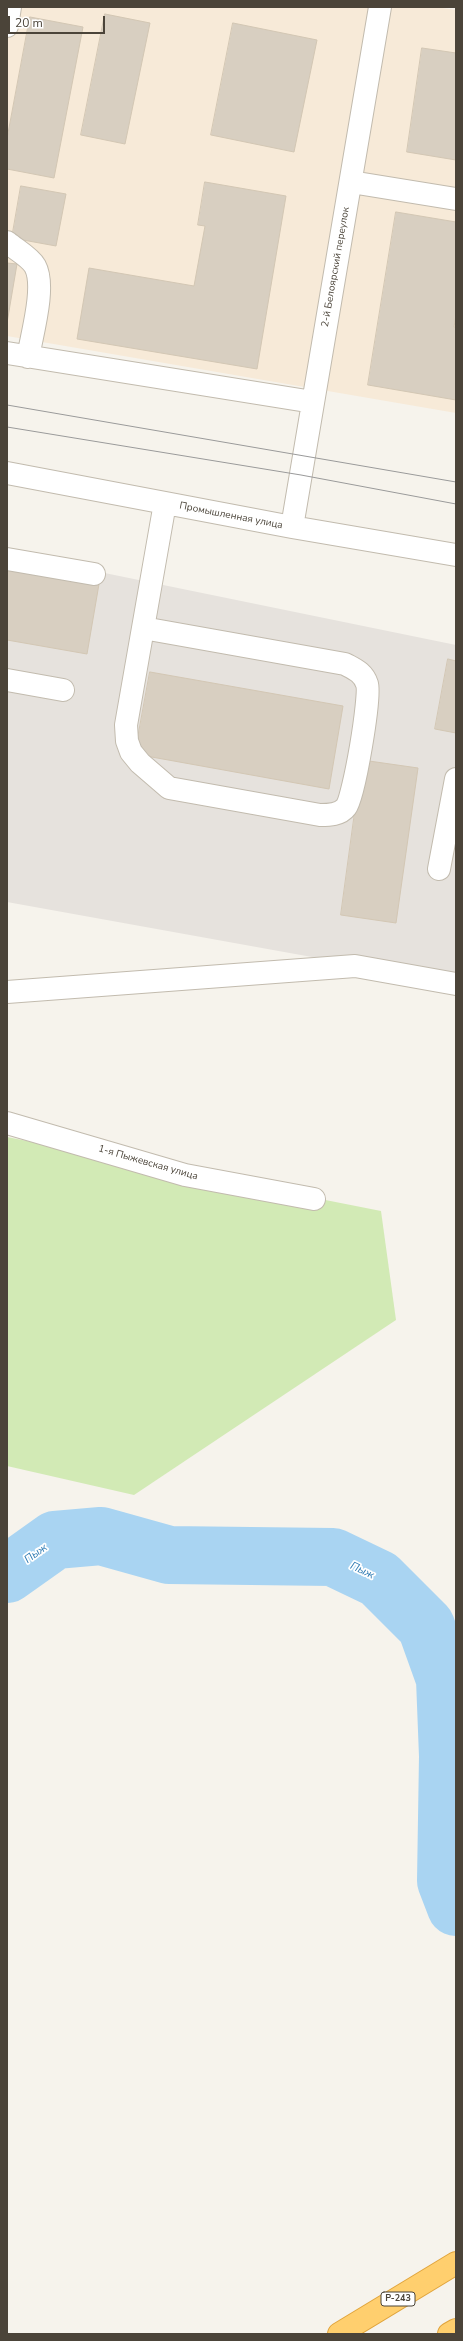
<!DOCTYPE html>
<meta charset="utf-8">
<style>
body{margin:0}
#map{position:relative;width:463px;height:2341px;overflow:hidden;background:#f6f3ec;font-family:"Nunito Sans",sans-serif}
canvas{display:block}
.frame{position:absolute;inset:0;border:8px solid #4b4439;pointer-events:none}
.scale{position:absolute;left:8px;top:16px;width:97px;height:18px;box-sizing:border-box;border:2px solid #4b4439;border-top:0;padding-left:5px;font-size:12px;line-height:14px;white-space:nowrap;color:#4b4439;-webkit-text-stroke:3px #fff;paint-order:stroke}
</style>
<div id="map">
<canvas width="463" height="2341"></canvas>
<div class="frame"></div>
<div class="scale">20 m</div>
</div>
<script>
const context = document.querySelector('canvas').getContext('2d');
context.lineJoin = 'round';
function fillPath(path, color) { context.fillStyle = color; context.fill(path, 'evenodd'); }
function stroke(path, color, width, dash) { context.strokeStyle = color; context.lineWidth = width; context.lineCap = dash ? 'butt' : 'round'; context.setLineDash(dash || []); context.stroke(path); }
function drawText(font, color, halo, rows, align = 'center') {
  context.font = font + ' "Nunito Sans",sans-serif'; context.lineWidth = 3.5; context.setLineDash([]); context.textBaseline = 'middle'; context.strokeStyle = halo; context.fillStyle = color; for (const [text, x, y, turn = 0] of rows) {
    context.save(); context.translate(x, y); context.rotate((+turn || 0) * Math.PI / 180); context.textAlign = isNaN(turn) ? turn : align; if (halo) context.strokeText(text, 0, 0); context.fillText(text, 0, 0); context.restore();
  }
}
const commercial = new Path2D(`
 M7 7H436L456 10V413L7 336Z`);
const industrial = new Path2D(`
 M7 553 456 645V983L7 902Z`);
const green = new Path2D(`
 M7 1137 381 1211 396 1320 134 1495 7 1466Z`);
const river = new Path2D(`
 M7 1574 55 1540 101 1536 169 1555 333 1557 379 1579 426 1626 445 1679 448 1756 446 1881 456 1907`);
const building = new Path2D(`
 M105 14 150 23 125 144 81 135Z
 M30 17 83 27 54 178 7 169V139Z
 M233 23 317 40 294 152 211 135Z
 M422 48 456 53V160L407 152Z
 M205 182 286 196 257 369 77 339 89 268 194 286 205 226 198 225Z
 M21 186 66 194 56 246 12 238Z
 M396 212 456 222V315L454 327H456V400L368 385Z
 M7 263 17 264 7 323Z
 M7 568 99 584 87 654 7 640Z
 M448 659 456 661V733L435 729Z
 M150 672 343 706 329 789 135 754Z
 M362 760 418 768 396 923 341 915Z`);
const minor = new Path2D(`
 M7 26 10 7
 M351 182 456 199
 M7 242C15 249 30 257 35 266 46 286 32 334 28 357
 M7 353 313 402
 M7 473 292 527 456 555
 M292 527 380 7
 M7 559 94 574
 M143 628 126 725 127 741 131 752 140 763 169 788 320 815C329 815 340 815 346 807 354 797 371 696 367 684 363 672 354 669 345 664L143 628 165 503
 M7 680 63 690
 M439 869 456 779
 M7 992 355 966 456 984
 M7 1123 185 1175 314 1199`);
const highway = new Path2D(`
 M339 2334 456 2263
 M449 2334 456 2330`);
const tram = new Path2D(`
 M7 405 456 482
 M7 427 301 475 456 504`);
const shields = [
 [398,2299,34]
];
const shieldNames = [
 ["Р-243",398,2299]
];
const streetNames = [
 ["2-й Белоярский переулок",336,267,-80],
 ["Промышленная улица",231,516,11],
 ["1-я Пыжевская улица",148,1163,16]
];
const waterNames = [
 ["Пыж",36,1554,-36],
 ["Пыж",362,1571,26]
];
fillPath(commercial, '#f7ead8');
fillPath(industrial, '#e6e2dd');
fillPath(green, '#d2eab5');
stroke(river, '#a9d4f2', 58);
fillPath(building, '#d8cfc1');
stroke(building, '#d3c7b4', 1);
stroke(minor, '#c2bbae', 24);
stroke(highway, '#e0a43c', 24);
stroke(minor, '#fff', 22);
stroke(highway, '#ffcf6e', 22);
stroke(tram, '#9a9a9a', 1);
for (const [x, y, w] of shields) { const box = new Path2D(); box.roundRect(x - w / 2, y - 7, w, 14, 3); context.fillStyle = '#fff'; context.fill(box); stroke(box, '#4b4439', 1); }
drawText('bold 9px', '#4b4439', null, shieldNames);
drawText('10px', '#4b4439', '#fff', streetNames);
drawText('italic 11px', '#2e7ab2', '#fff', waterNames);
</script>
